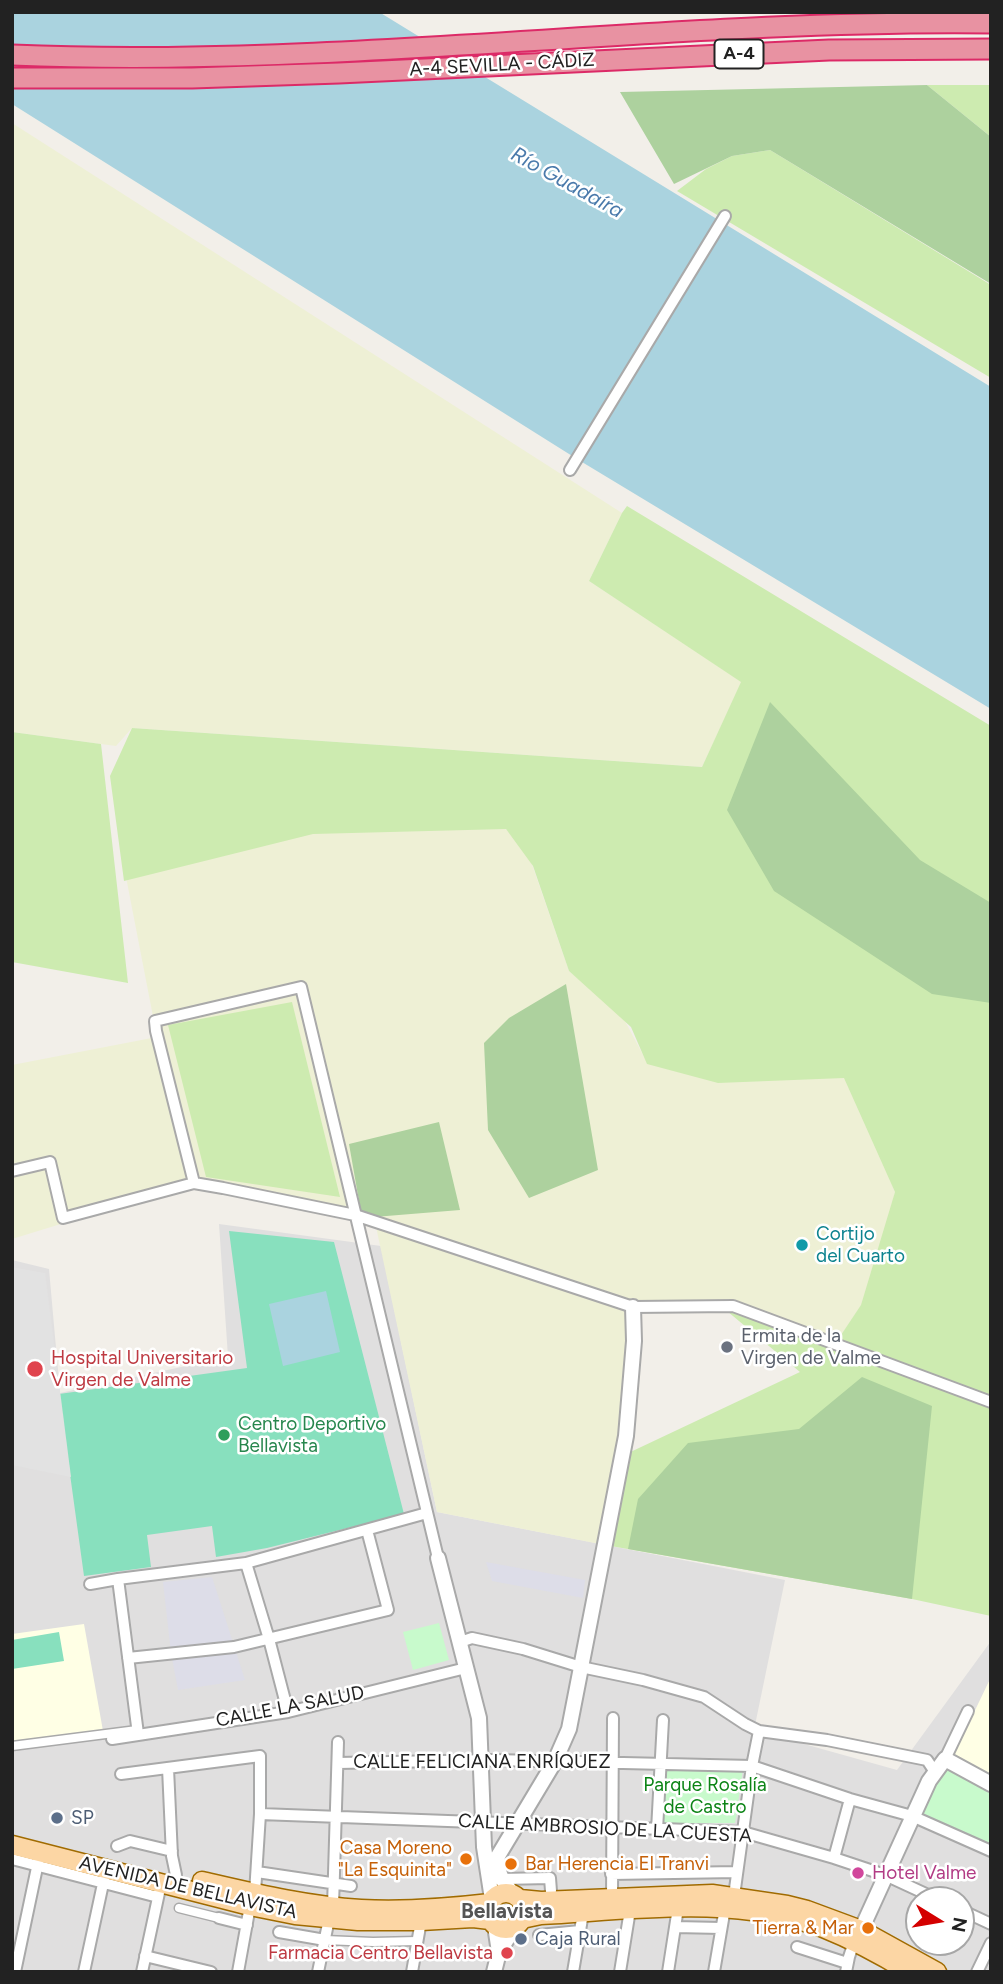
<!DOCTYPE html>
<meta charset="utf-8">
<style>
body{margin:0}
#map{position:relative;width:1003px;height:1984px;overflow:hidden;background:#f2efe9;font-family:Figtree,sans-serif}
canvas{display:block}
.frame{position:absolute;inset:0;border:14px solid #222;pointer-events:none}
.north{position:absolute;left:905px;top:1886px;width:70px;height:70px;box-sizing:border-box;background:#fff;border:2px solid #a7a7a7;border-radius:50%;rotate:101deg;font-size:19px;font-weight:700;line-height:28px;text-align:center;color:#222}
.north::after{content:'';display:block;margin:auto;width:24px;height:32px;background:#d40000;clip-path:polygon(50% 0,100% 100%,50% 72%,0 100%)}
</style>
<div id="map">
<canvas width="1003" height="1984"></canvas>
<div class="frame"></div>
<div class="north">N</div>
</div>
<script>
const context = document.querySelector('canvas').getContext('2d');
context.lineJoin = 'round';
function fillPath(path, color) { context.fillStyle = color; context.fill(path, 'evenodd'); }
function stroke(path, color, width, dash) { context.strokeStyle = color; context.lineWidth = width; context.lineCap = dash ? 'butt' : 'round'; context.setLineDash(dash || []); context.stroke(path); }
function drawText(font, color, halo, rows, align = 'center') {
  context.font = font + ' Figtree,sans-serif'; context.lineWidth = 5; context.setLineDash([]); context.textBaseline = 'middle'; context.strokeStyle = halo; context.fillStyle = color; for (const [text, x, y, turn = 0] of rows) {
    context.save(); context.translate(x, y); context.rotate((+turn || 0) * Math.PI / 180); context.textAlign = isNaN(turn) ? turn : align; if (halo) context.strokeText(text, 0, 0); context.fillText(text, 0, 0); context.restore();
  }
}
const residential = new Path2D(`
 M219 1224 381 1246 437 1512 785 1580 754 1730 897 1770 991 1641V1972H12V1260L49 1269 60 1393 228 1357ZM919 1900H961V1942H919Z`);
const education = new Path2D(`
 M84 1624 103 1731 12 1750V1634Z
 M991 1677V1775L954 1754Z`);
const farmland = new Path2D(`
 M12 123 622 513 589 581 742 682 702 767 132 728 116 746 12 732Z
 M315 828 506 829 528 853 569 971 620 1012 648 1064 847 1059 895 1192 879 1280 835 1344 733 1306 639 1307 605 1545 437 1512 375 1222 194 1183 12 1239V1065L157 1037 126 877Z`);
const grass = new Path2D(`
 M927 85H991V137Z
 M770 150 991 285V378L677 191 706 169 732 156Z
 M627 506 991 726V1616L912 1599 605 1545 622 1456 800 1372 721 1306 835 1344 861 1305 895 1192 844 1078 718 1083 647 1064 631 1027 569 971 533 866 506 829 313 834 124 881 110 776 132 728 702 767 741 682 589 581 622 513Z
 M12 732 101 744 128 983 12 962Z
 M292 1002 340 1197 206 1177 168 1025Z`);
const forest = new Path2D(`
 M927 85 991 137V284L770 150 732 156 674 184 620 92Z
 M770 702 920 860 991 903V1003L932 994 774 891 727 810Z
 M566 984 598 1170 529 1198 488 1130 484 1043 509 1018Z
 M439 1122 460 1210 362 1218 349 1144Z
 M862 1377 932 1406 912 1599 628 1549 638 1499 688 1443 799 1429Z`);
const park = new Path2D(`
 M439 1623 449 1660 413 1670 403 1632Z
 M662 1766 743 1769 735 1823H661Z
 M948 1768 991 1792V1845L918 1811Z`);
const pitch = new Path2D(`
 M229 1231 334 1242 404 1514 267 1548 216 1557 212 1526 147 1535 151 1567 84 1576 59 1394 247 1368Z
 M59 1632 64 1661 12 1669V1640Z`);
const parking = new Path2D(`
 M12 1267 45 1273 71 1477 12 1465Z`);
const plaza = new Path2D(`
 M486 1562 585 1580 583 1598 492 1581Z
 M212 1577 245 1680 178 1690 171 1653 163 1582Z`);
const water = new Path2D(`
 M12 12H379L991 387V709L577 459 12 104Z
 M326 1291 340 1352 283 1366 269 1304Z`);
const pedestrian = new Path2D(`
 M12 1746 137 1730
 M179 1908 219 1918
 M325 1940 373 1942 417 1941`);
const minor = new Path2D(`
 M570 470 725 216
 M12 1171 50 1162 63 1218 194 1183 223 1188 355 1215 633 1307 733 1306 991 1402
 M194 1183 156 1031 155 1021 301 987 438 1558
 M246 1563 269 1639 288 1712
 M118 1579 138 1734
 M90 1584 118 1579 246 1563 427 1513
 M460 1642 472 1638 523 1649 581 1667 643 1680 704 1697 745 1724 759 1731 827 1740 927 1760 935 1772
 M128 1658 234 1647 388 1610 367 1530
 M112 1739 288 1712 466 1668
 M945 1759 968 1711
 M338 1763 494 1760 752 1766 850 1799 912 1816 991 1851
 M168 1768 172 1856 176 1875
 M121 1774 260 1756V1814L255 1893
 M260 1814 743 1832 834 1858 885 1875 939 1900
 M657 1830 663 1720
 M117 1846 130 1841 172 1851
 M834 1858 850 1799
 M12 1859 158 1897
 M257 1872 351 1886
 M611 1874 737 1872
 M501 1879 550 1878 551 1891
 M734 1896 752 1766 759 1731
 M612 1898 613 1718
 M333 1906 338 1742
 M961 1910 991 1924
 M219 1918 247 1925
 M675 1927 721 1928
 M279 1932 325 1940
 M539 1935 580 1931
 M797 1947 847 1963
 M145 1956 211 1972
 M15 1972 39 1858
 M84 1972 104 1879
 M142 1972 159 1893
 M238 1972 250 1906
 M318 1972 329 1919
 M412 1972 421 1921
 M573 1972 583 1913
 M620 1972 630 1910
 M668 1972 678 1908
 M714 1972 725 1908
 M846 1972 849 1957 854 1942
 M977 1972 991 1943`);
const tertiary = new Path2D(`
 M438 1558 479 1718 484 1847 492 1899
 M513 1894C503 1882 496 1872 498 1856L555 1761 569 1729 626 1436 634 1341 633 1307
 M495 1926 499 1952
 M861 1930 929 1781 945 1759 991 1784
 M494 1972 499 1952 514 1928`);
const primary = new Path2D(`
 M12 1845 250 1906 295 1915 358 1921H421L473 1918 490 1920
 M202 1881C254 1893 307 1906 361 1909 403 1911 448 1908 490 1903
 M488 1911a18 18 0 1 1 36 0a18 18 0 1 1-36 0Z
 M520 1899 541 1901 712 1894 787 1905 807 1910 861 1930 937 1972
 M522 1919 541 1915C634 1910 733 1895 823 1928 853 1940 881 1955 909 1972`);
const motorway = new Path2D(`
 M12 55C339 69 664 19 991 23
 M12 78H192L339 73 829 50 991 49`);
const markers = [
 [802,1245,7,"#0f9aa8"],
 [727,1347,7,"#6b7280"],
 [35,1369,9,"#e0444e"],
 [224,1435,7,"#2e9e5b"],
 [57,1818,7,"#5c6f8a"],
 [466,1859,7,"#e8710a"],
 [511,1864,7,"#e8710a"],
 [858,1873,7,"#d1479c"],
 [868,1928,7,"#e8710a"],
 [521,1939,7,"#5c6f8a"],
 [507,1953,7,"#e0444e"]
];
const shields = [
 [739,54,49]
];
const shieldNames = [
 ["A-4",739,54]
];
const streetNames = [
 ["A-4 SEVILLA - CÁDIZ",502,65,-3],
 ["CALLE LA SALUD",290,1707,-11],
 ["CALLE FELICIANA ENRÍQUEZ",482,1762],
 ["CALLE AMBROSIO DE LA CUESTA",605,1829,3],
 ["AVENIDA DE BELLAVISTA",188,1888,13]
];
const cultureNames = [
 ["Cortijo",816,1234],
 ["del Cuarto",816,1256]
];
const worshipNames = [
 ["Ermita de la",741,1336],
 ["Virgen de Valme",741,1358]
];
const healthNames = [
 ["Hospital Universitario",51,1358],
 ["Virgen de Valme",51,1380],
 ["Farmacia Centro Bellavista",493,1953,"right"]
];
const leisureNames = [
 ["Centro Deportivo",238,1424],
 ["Bellavista",238,1446]
];
const parkNames = [
 ["Parque Rosalía",705,1785],
 ["de Castro",705,1807]
];
const serviceNames = [
 ["SP",71,1818],
 ["Caja Rural",535,1939]
];
const foodNames = [
 ["Casa Moreno",452,1848],
 ["\"La Esquinita\"",452,1870],
 ["Bar Herencia El Tranvi",525,1864,"left"],
 ["Tierra & Mar",854,1928]
];
const hotelNames = [
 ["Hotel Valme",872,1873]
];
const waterNames = [
 ["Río Guadaíra",567,183,29]
];
const neighbourhoodNames = [
 ["Bellavista",507,1912]
];
fillPath(residential, '#e0dfdf');
fillPath(education, '#ffffe5');
fillPath(farmland, '#eef0d5');
fillPath(grass, '#cdebb0');
fillPath(forest, '#add19e');
fillPath(park, '#c8facc');
fillPath(pitch, '#88e0be');
fillPath(parking, '#e2e2e2');
fillPath(plaza, '#dddde8');
fillPath(water, '#aad3df');
stroke(pedestrian, '#a9a9a9', 11);
stroke(minor, '#a9a9a9', 14);
stroke(tertiary, '#a9a9a9', 18);
stroke(primary, '#a06b00', 21);
stroke(motorway, '#dc2a67', 23);
stroke(pedestrian, '#fff', 8);
stroke(minor, '#fff', 10);
stroke(tertiary, '#fff', 14);
stroke(primary, '#fcd6a4', 18);
stroke(motorway, '#e892a2', 19);
for (const [x, y, r, color] of markers) { const dot = new Path2D(); dot.arc(x, y, r, 0, 2 * Math.PI); context.fillStyle = color; context.fill(dot); stroke(dot, '#fff', 2.5); }
for (const [x, y, w] of shields) { const box = new Path2D(); box.roundRect(x - w / 2, y - 14.5, w, 29, 5); context.fillStyle = '#fff'; context.fill(box); stroke(box, '#222', 2); }
drawText('bold 18px', '#222', null, shieldNames);
drawText('19px', '#222', '#fff', streetNames);
drawText('19px', '#0d838f', '#fff', cultureNames, 'left');
drawText('19px', '#5b616d', '#fff', worshipNames, 'left');
drawText('19px', '#be3a42', '#fff', healthNames, 'left');
drawText('19px', '#27864d', '#fff', leisureNames, 'left');
drawText('19px', '#0c8416', '#fff', parkNames);
drawText('19px', '#4e5e75', '#fff', serviceNames, 'left');
drawText('19px', '#c56008', '#fff', foodNames, 'right');
drawText('19px', '#b23c85', '#fff', hotelNames, 'left');
drawText('italic 21px', '#4a7aab', '#fff', waterNames);
drawText('bold 21px', '#555', '#fff', neighbourhoodNames);
</script>
